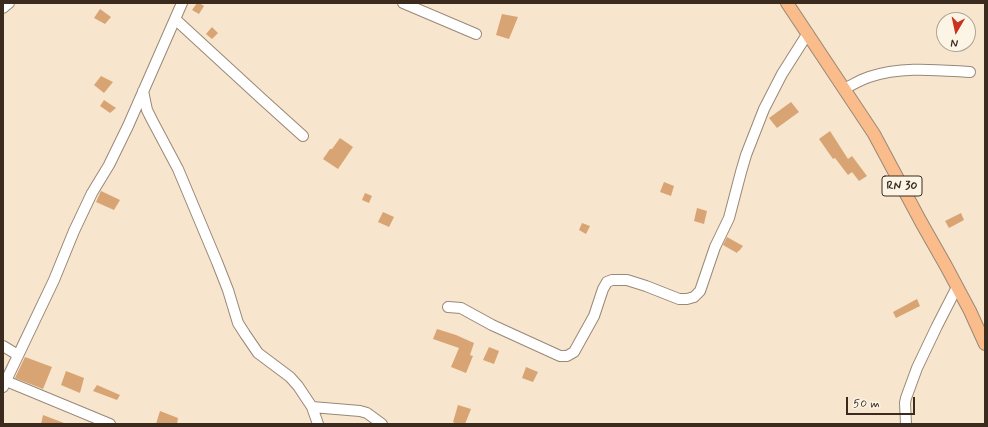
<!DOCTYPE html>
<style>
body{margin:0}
#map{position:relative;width:988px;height:427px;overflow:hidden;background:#f7e5cd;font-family:Mynerve,sans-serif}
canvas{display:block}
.frame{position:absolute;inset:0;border:4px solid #3b2a1e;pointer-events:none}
.north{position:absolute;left:936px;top:12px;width:40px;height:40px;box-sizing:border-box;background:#fcf5e5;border:1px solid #afa495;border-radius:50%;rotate:189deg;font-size:11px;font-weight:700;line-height:16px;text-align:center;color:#3b2a1e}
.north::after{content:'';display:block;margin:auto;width:14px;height:18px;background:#c8321e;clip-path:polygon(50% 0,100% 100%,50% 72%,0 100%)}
.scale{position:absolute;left:846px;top:397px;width:69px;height:18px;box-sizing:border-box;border:2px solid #3b2a1e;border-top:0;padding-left:5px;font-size:12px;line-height:14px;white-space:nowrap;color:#3b2a1e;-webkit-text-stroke:3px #fcf5e5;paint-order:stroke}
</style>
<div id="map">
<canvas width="988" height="427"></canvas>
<div class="frame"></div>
<div class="north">N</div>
<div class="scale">50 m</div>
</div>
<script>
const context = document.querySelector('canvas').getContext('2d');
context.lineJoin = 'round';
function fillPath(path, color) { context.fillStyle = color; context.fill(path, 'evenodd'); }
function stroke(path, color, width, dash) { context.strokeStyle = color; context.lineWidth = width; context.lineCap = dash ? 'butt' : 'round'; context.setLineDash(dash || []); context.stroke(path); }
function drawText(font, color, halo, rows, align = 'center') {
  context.font = font + ' Mynerve,sans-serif'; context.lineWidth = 4; context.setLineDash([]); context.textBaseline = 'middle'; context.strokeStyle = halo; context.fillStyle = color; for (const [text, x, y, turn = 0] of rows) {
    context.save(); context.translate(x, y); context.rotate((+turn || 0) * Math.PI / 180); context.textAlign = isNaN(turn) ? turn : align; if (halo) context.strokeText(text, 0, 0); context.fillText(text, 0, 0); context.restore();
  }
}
const building = new Path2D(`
 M197 3H199L204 6 199 14 192 10Z
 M100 9 111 17 105 24 94 18Z
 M502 14 518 17 509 39 496 35Z
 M212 27 218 33 212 39 206 34Z
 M101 76 113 82 104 93 94 85Z
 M104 100 116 108 110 113 100 106Z
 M791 102 799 112 777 128 769 118Z
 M830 131 848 159 852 156 867 176 859 181 852 172 848 175 835 158 833 159 819 139Z
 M340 138 353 147 338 169 323 159 330 149H332Z
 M664 182 674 186 671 196 660 192Z
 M101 191 120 200 114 210 96 202Z
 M365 193 372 196 369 203 362 200Z
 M697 208 707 211 704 224 694 221Z
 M383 212 394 217 389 227 378 222Z
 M961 213 964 220 949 228 945 221Z
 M582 223 590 226 586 234 579 230Z
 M727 237 743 246 739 251H738L737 253 723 245Z
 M917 299 920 306 896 318 893 312Z
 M437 329 456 335 474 343 470 355 473 356 466 373 451 367 459 348 433 339Z
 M489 347 499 351 494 364 483 360Z
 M25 357 52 367 43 389 15 378Z
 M526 367 538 372 533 382 522 378Z
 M66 371 84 378 80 393 61 385Z
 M97 385 120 395 117 400 93 391Z
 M458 405 471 409 465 424H457L453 422Z
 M160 411 178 418 177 424H156Z
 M43 415 64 423V424H41Z`);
const minor = new Path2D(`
 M403 3 476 34
 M3 8 9 3
 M175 19 262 99 303 136
 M844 89C852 85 860 80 869 77 901 66 937 70 970 72
 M143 91 147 110 152 120 178 169 217 262 228 290 238 323 245 334 258 353 290 377 298 386 312 407 318 424
 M448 307 461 308 492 325 560 356H567L574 352 594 316 603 289 607 282 612 280H627L646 286 679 299H687L694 297 700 291 715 247 729 218 741 172 746 155 764 109 782 74 808 33
 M3 346 18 355
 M6 381 110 424
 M3 387 54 280 74 231 92 193 109 165 128 126 182 3
 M312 407 360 411 367 413 382 424
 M906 424 905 403 906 398 917 368 937 326 957 287`);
const major = new Path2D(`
 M787 3 874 134 921 222 946 266 970 311 985 344`);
const shields = [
 [902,186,40]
];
const shieldNames = [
 ["RN 30",902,186]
];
fillPath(building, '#d8a474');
stroke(minor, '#998876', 12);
stroke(major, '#998876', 14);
stroke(minor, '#fff', 10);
stroke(major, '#fabc8b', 12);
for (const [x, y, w] of shields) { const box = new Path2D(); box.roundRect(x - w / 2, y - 10, w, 20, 3); context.fillStyle = '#fcf5e5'; context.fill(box); stroke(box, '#3b2a1e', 1); }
drawText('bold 12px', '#3b2a1e', null, shieldNames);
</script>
